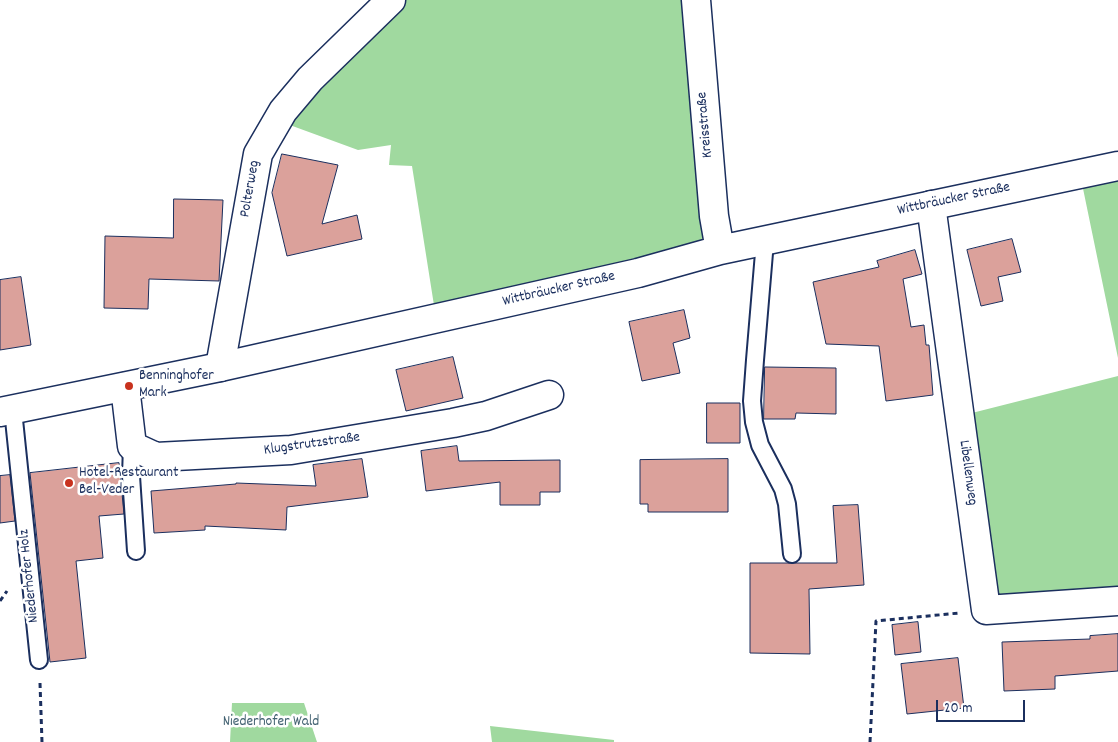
<!DOCTYPE html>
<meta charset="utf-8">
<style>
body{margin:0}
#map{position:relative;width:1118px;height:742px;overflow:hidden;background:#fff;font-family:Dekko,sans-serif}
canvas{display:block}
.scale{position:absolute;left:936px;top:700px;width:89px;height:22px;box-sizing:border-box;border:2px solid #1b2f5e;border-top:0;padding-left:6px;font-size:15px;line-height:18px;white-space:nowrap;color:#1b2f5e;-webkit-text-stroke:4px #fff;paint-order:stroke}
</style>
<div id="map">
<canvas width="1118" height="742"></canvas>
<div class="scale">20 m</div>
</div>
<script>
const context = document.querySelector('canvas').getContext('2d');
context.lineJoin = 'round';
function fillPath(path, color) { context.fillStyle = color; context.fill(path, 'evenodd'); }
function stroke(path, color, width, dash) { context.strokeStyle = color; context.lineWidth = width; context.lineCap = dash ? 'butt' : 'round'; context.setLineDash(dash || []); context.stroke(path); }
function drawText(font, color, halo, rows, align = 'center') {
  context.font = font + ' Dekko,sans-serif'; context.lineWidth = 5; context.setLineDash([]); context.textBaseline = 'middle'; context.strokeStyle = halo; context.fillStyle = color; for (const [text, x, y, turn = 0] of rows) {
    context.save(); context.translate(x, y); context.rotate((+turn || 0) * Math.PI / 180); context.textAlign = isNaN(turn) ? turn : align; if (halo) context.strokeText(text, 0, 0); context.fillText(text, 0, 0); context.restore();
  }
}
const green = new Path2D(`
 M403 0H696L720 250 436 318 412 166 389 165 391 145 358 150 287 124 330 71Z
 M1118 166V358L1080 174Z
 M1118 376V595L986 610 960 416Z
 M232 703H304L317 742H230Z
 M490 726 614 740V742H492Z`);
const building = new Path2D(`
 M282 154 338 165 322 224 357 215 362 239 287 256 272 193Z
 M174 199 223 200 219 281 149 279 148 309 104 308 105 236 173 238Z
 M1012 239 1021 272 998 277 1003 301 981 306 967 250Z
 M915 250 922 274 903 279 911 327 924 325 926 345H929L933 395 886 401 879 346 826 344 813 282 879 267 877 261Z
 M21 277 31 345 0 350V280Z
 M684 310 690 338 673 343 680 373 642 381 629 322Z
 M453 357 463 398 406 411 396 370Z
 M765 367 836 368V414L796 413 795 419H764Z
 M707 403H740V443H707Z
 M457 446 459 461 560 460V492H540V505H500V482L426 491 421 451Z
 M362 459 368 497 287 507 286 530 205 526V530L154 533 151 491 236 484V483L316 486 313 465Z
 M728 459V512H648V504H640V460Z
 M119 463 124 514 99 516 103 558 76 561 86 658 50 662 30 473Z
 M10 475 15 521 0 523V476Z
 M858 505 864 585 809 589 810 654 750 653V563H837L833 506Z
 M918 622 921 652 895 655 892 625Z
 M1118 634V671L1055 676V689L1004 691 1002 642 1090 639V636Z
 M958 658 964 708 907 714 901 664Z`);
const path = new Path2D(`
 M0 601 7 591
 M40 683 42 742
 M870 742 876 621 959 613`);
const service = new Path2D(`
 M765 241 755 360 752 401 754 422 760 445 783 489 787 504 792 554
 M13 410 39 660
 M132 446 131 476 136 551`);
const minor = new Path2D(`
 M931 205 986 610 1118 601
 M220 367 258 154 283 111 310 79 391 0
 M125 387 132 446 156 457 291 450 453 423 486 416 549 395`);
const secondary = new Path2D(`
 M696 0 714 216 720 250
 M0 412 220 367 638 273 720 250 1118 166`);
const markers = [
 [129,386,5,"#c8321e"],
 [69,483,5,"#c8321e"]
];
const streetNames = [
 ["Kreisstraße",706,125,-95],
 ["Polterweg",251,189,-80],
 ["Wittbräucker Straße",954,200,-12],
 ["Wittbräucker Straße",559,290,-13],
 ["Klugstrutzstraße",312,445,-8],
 ["Libellenweg",967,473,82],
 ["Niederhofer Holz",30,576,-96]
];
const poiNames = [
 ["Benninghofer",139,377],
 ["Mark",139,394],
 ["Hotel-Restaurant",79,474],
 ["Bel-Veder",79,491]
];
const parkNames = [
 ["Niederhofer Wald",271,723]
];
fillPath(green, '#a0d99f');
fillPath(building, '#dba19b');
stroke(building, '#1b2f5e', 1);
stroke(service, '#1b2f5e', 20);
stroke(minor, '#1b2f5e', 31);
stroke(secondary, '#1b2f5e', 31);
stroke(path, '#1b2f5e', 3, [5, 4]);
stroke(service, '#fff', 16);
stroke(minor, '#fff', 28);
stroke(secondary, '#fff', 28);
for (const [x, y, r, color] of markers) { const dot = new Path2D(); dot.arc(x, y, r, 0, 2 * Math.PI); context.fillStyle = color; context.fill(dot); stroke(dot, '#fff', 2); }
drawText('15px', '#1b2f5e', '#fff', streetNames);
drawText('15px', '#1b2f5e', '#fff', poiNames, 'left');
drawText('15px', '#436272', '#fff', parkNames);
</script>
